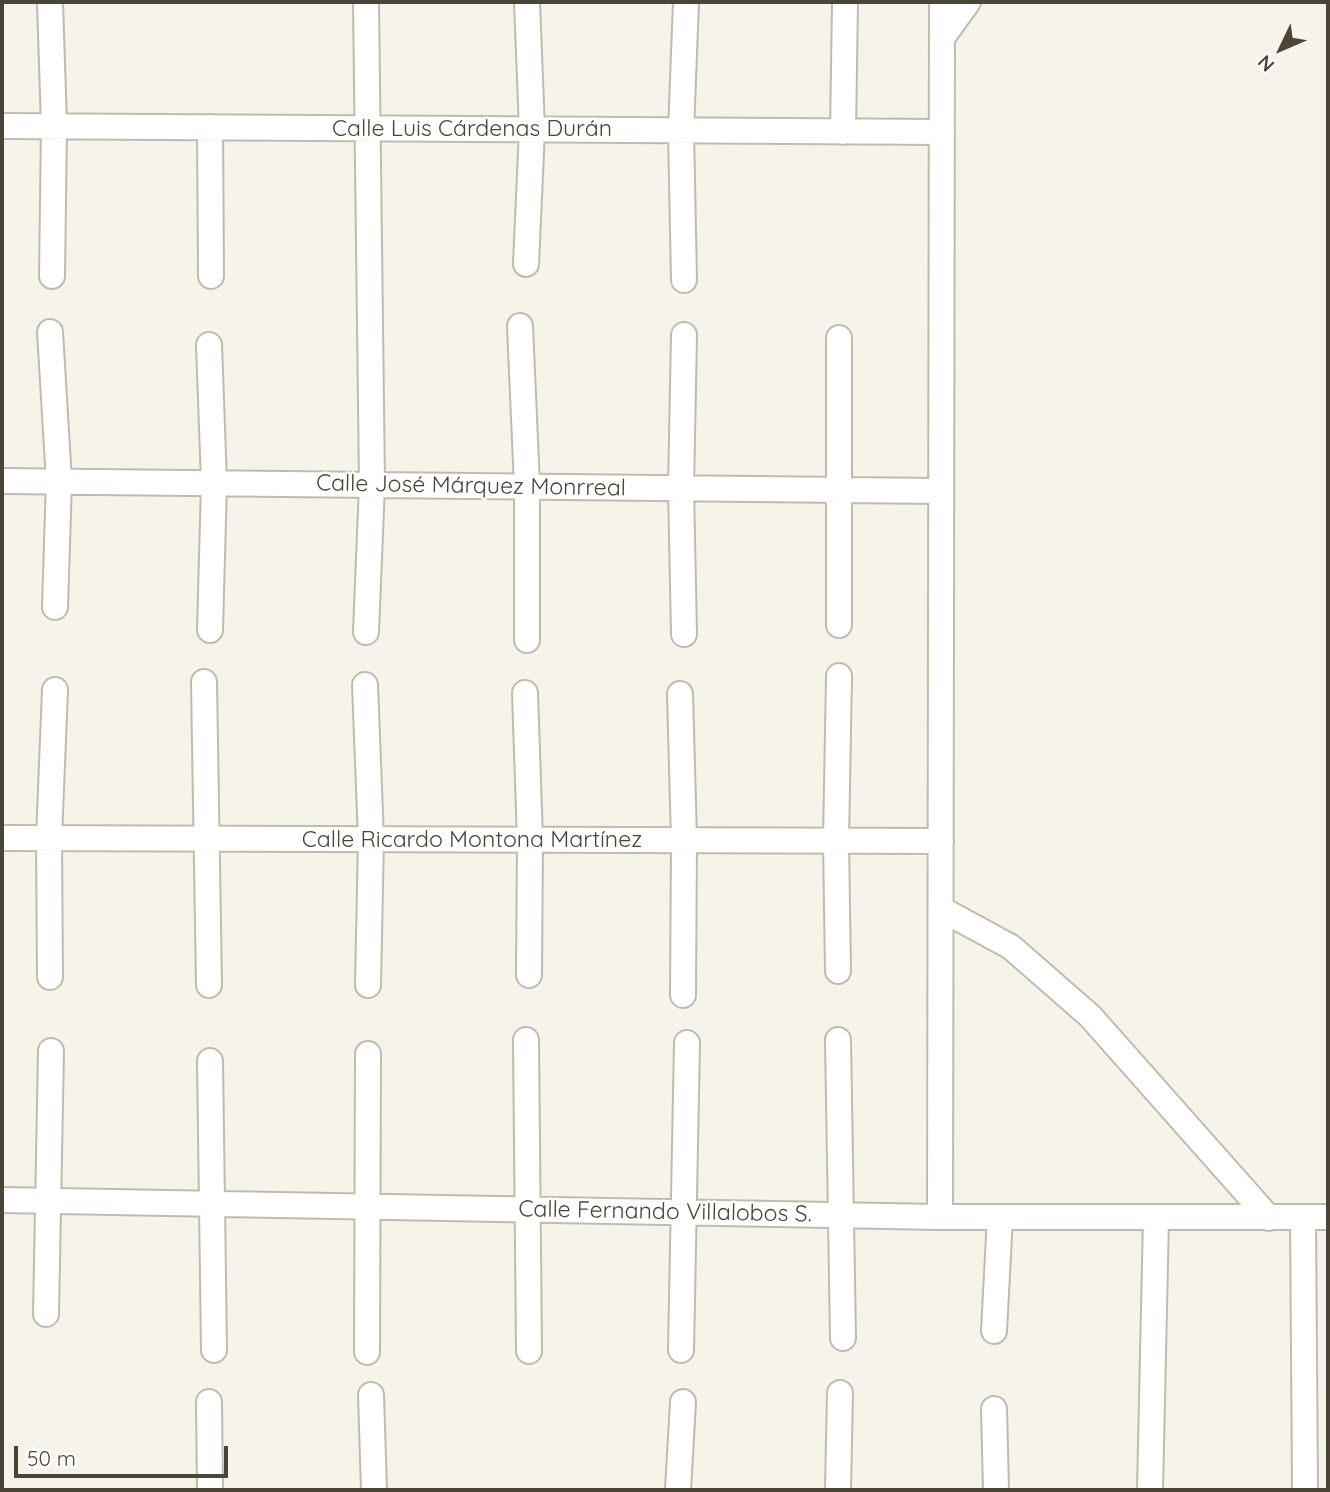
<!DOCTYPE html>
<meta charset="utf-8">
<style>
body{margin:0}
#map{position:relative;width:1330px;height:1492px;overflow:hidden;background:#f6f3eb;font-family:Quicksand,sans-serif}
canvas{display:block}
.frame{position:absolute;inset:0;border:4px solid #4b4438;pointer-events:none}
.north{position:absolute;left:1246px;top:14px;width:70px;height:70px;-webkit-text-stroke:5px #fff;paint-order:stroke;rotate:226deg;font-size:19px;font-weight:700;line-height:28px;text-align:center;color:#4b4438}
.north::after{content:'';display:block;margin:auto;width:24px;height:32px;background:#4b4438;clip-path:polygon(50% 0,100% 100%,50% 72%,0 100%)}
.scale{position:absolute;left:14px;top:1446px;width:214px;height:32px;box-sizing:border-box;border:4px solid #4b4438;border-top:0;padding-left:9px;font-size:21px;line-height:24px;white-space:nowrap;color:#4b4438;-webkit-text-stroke:5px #fff;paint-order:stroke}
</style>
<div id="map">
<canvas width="1330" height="1492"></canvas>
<div class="frame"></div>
<div class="north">N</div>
<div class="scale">50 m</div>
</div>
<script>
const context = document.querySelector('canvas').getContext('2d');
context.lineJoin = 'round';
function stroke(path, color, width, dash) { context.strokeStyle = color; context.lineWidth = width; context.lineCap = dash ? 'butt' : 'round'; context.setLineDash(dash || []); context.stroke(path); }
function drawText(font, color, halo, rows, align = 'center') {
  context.font = font + ' Quicksand,sans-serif'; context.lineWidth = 5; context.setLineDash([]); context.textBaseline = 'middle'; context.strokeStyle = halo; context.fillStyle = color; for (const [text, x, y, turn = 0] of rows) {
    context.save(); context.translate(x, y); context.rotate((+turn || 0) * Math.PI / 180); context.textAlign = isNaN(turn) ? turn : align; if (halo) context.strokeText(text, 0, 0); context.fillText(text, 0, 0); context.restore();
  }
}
const street = new Path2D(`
 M50 2 54 126 52 276
 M366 2 372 485 366 632
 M942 38 968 2
 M2 126 942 132
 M210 127 211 276
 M843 132 845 2
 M526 264 532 130 527 2
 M684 280 681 131 686 2
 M520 326 527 486V640
 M50 332 59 481 55 607
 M839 338V625
 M209 345 214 483 210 630
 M2 481 940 491
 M684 634 681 488 684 335
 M204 682 209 985
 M365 685 371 839 368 985
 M525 693 530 840 529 975
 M680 694 684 840 683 995
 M2 838 941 841
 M941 909 1011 947 1090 1016 1269 1218
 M838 971 836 841 839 676
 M50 977 49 838 55 690
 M526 1040 529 1351
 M838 1040 843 1338
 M210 1061 214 1350
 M2 1200 940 1217H1328
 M940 1217 942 2
 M1303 1217 1305 1490
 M46 1314 51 1051
 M994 1331 1000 1217
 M681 1350 687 1043
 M367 1352 368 1054
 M371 1395 374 1490
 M209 1402 210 1490
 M994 1409 996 1490
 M678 1490 683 1402
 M838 1490 840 1393
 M1150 1490 1156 1218`);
const streetNames = [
 ["Calle Luis Cárdenas Durán",472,129],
 ["Calle José Márquez Monrreal",471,486,1],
 ["Calle Ricardo Montona Martínez",472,840],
 ["Calle Fernando Villalobos S.",665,1212,1]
];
stroke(street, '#c2bbad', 28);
stroke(street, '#fff', 24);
drawText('23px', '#4b4438', '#fff', streetNames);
</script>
